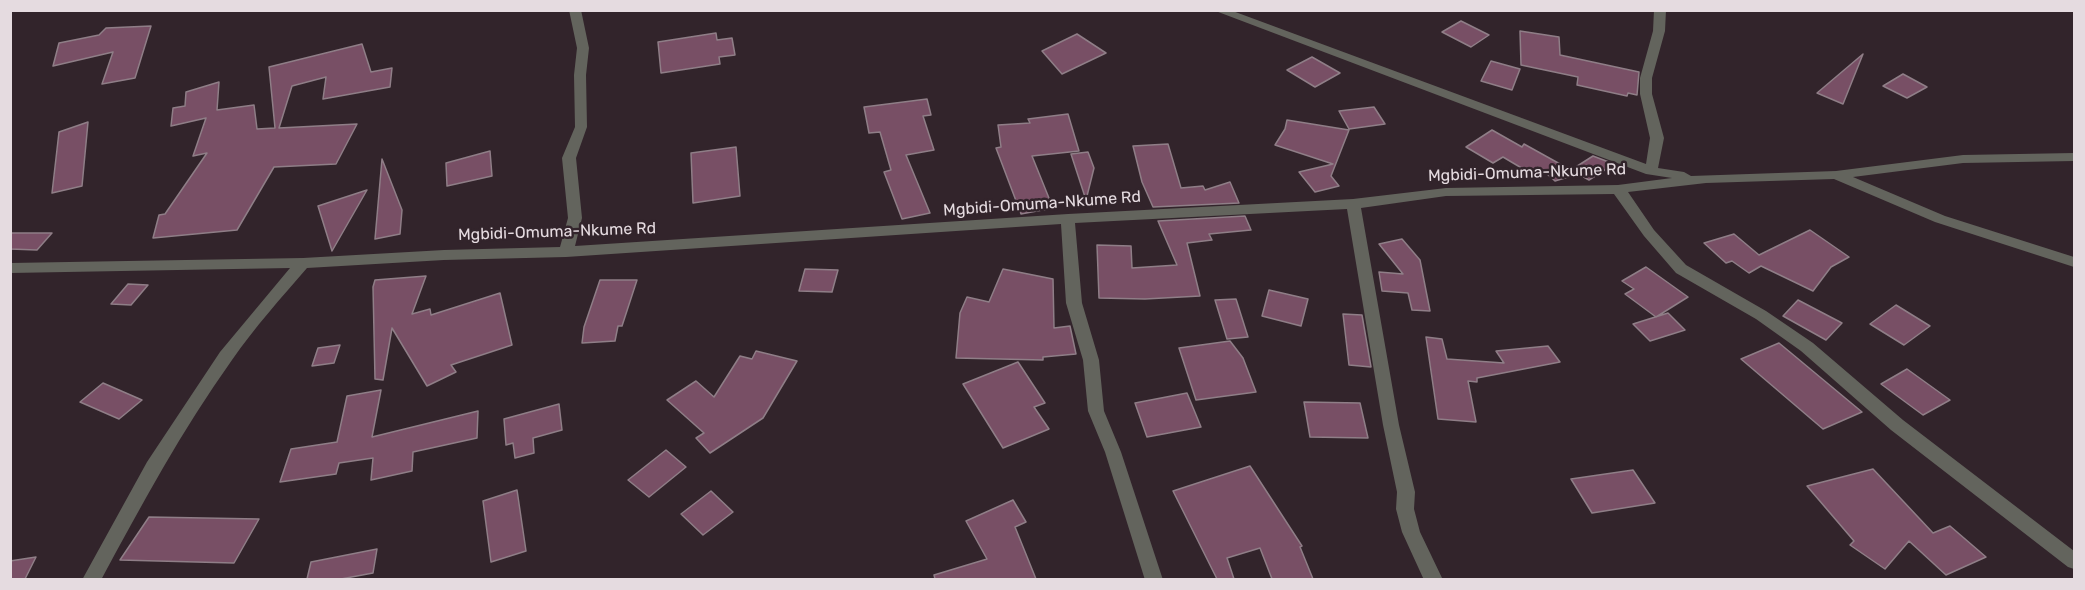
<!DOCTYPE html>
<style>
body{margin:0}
#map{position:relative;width:2085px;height:590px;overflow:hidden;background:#32242b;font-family:Rubik,sans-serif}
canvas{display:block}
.frame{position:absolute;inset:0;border:12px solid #e5dbe0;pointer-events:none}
</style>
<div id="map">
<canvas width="2085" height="590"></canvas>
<div class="frame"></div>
</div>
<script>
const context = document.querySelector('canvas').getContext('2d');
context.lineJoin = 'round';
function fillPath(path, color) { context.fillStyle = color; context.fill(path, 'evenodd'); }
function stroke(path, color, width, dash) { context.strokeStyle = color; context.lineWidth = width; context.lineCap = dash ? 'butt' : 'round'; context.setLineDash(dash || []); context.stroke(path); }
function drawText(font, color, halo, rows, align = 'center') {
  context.font = font + ' Rubik,sans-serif'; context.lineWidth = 5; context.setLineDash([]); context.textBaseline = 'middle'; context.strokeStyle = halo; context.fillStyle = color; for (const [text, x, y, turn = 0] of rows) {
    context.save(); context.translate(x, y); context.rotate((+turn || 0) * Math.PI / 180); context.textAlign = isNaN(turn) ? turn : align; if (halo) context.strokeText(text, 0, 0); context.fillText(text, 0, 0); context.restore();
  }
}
const building = new Path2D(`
 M1461 21 1489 35 1471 47 1442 32Z
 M151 26 135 78 102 84 113 52 53 66 59 43 99 35 106 28Z
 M1520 31 1559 37 1560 55 1639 72 1637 95 1628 93 1627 96 1577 85 1578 77 1521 65Z
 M716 33 717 40 732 38 735 55 719 57 720 64 661 73 658 42Z
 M1077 34 1106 53 1062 74 1042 51Z
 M362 44 371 72 392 68 390 87 323 99 326 77 292 86 279 128 357 124 336 164 274 167 237 230 153 238 159 215 165 214 207 153 193 156 206 118 171 126 173 108 185 106 186 92 219 82 217 110 254 105 257 129 275 128 269 67Z
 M1863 54 1843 104 1817 93Z
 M1312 57 1340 73 1315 87 1287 70Z
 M1491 61 1520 69 1512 90 1481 81Z
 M1903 74 1927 87 1907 98 1883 86Z
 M927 99 931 115 923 116 934 150 906 155 930 213 902 219 884 172 891 170 880 132 869 133 864 107Z
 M1374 107 1385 124 1349 129 1339 111Z
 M1068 114 1079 151 1032 156 1053 208 1021 214 996 148 1001 147 998 125 1030 123 1028 119Z
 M1287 120 1349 130 1331 176 1339 186 1315 192 1299 172 1333 164 1275 145 1285 129Z
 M88 122 82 186 52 193 59 132Z
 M1492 130 1522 147 1524 144 1578 174 1555 181 1539 167 1530 173 1503 157 1493 163 1466 147Z
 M1168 144 1181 188 1203 186 1205 190 1230 182 1239 203 1153 207 1142 182 1133 146Z
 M736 147 740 196 693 203 691 153Z
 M490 151 492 176 447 186 446 163Z
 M1088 152 1094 168 1086 200 1071 154Z
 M1593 156 1614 164 1589 180 1571 170Z
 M382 159 402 210 400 234 375 239Z
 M367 190 332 251 318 206Z
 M1245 216 1251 230 1209 234 1212 240 1187 243 1200 296 1145 299 1099 298 1097 245 1131 246 1132 268 1177 265 1158 221Z
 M1810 230 1849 257 1831 267 1813 291 1761 266 1749 273 1732 261 1726 263 1704 243 1734 234 1759 255Z
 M10 233H52L37 250 10 249Z
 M1402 239 1420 260 1430 311 1412 310 1408 293 1382 291 1379 272 1403 274 1379 244Z
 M1646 267 1688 297 1656 317 1625 294 1634 289 1622 281Z
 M805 269 838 270 832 292 799 291Z
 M1003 269 1053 279 1054 328 1070 326 1076 354 1043 357V360L956 358 960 313 967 297 989 302Z
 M426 276 412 314 430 309 431 315 500 293 512 345 451 365 456 372 427 386 392 328 383 380 375 379 373 287 375 280Z
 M600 280H637L622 326H618L615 341 582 343 584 327Z
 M128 284 148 285 131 305 111 304Z
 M1269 290 1308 299 1301 326 1262 316Z
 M1236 299 1248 337 1227 339 1215 300Z
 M1798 300 1842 323 1826 340 1783 316Z
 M1896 305 1930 326 1904 345 1870 324Z
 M1668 313 1685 330 1650 341 1633 324Z
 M1343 314 1362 315 1371 367 1349 365Z
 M1426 337 1442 339 1447 359 1504 363 1496 351 1548 346 1560 362 1477 378V382L1468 381 1476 422 1438 419Z
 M1230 341 1243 358 1256 392 1196 400 1179 348Z
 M1779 343 1862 412 1823 429 1741 359Z
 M340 345 334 363 312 366 318 348Z
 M756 351 797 361 763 418 710 453 696 438 704 433 667 400 696 381 714 397 740 356 752 359Z
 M1018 362 1045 403 1034 407 1049 429 1003 448 963 384Z
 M1907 369 1950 400 1923 415 1881 384Z
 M103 383 142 400 119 419 80 402Z
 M381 390 372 437 478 411 477 438 413 452 412 471 371 480 373 458 339 463 336 474 280 482 291 449 337 442 347 396Z
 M1187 393 1201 427 1147 437 1135 403Z
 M1304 402 1360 403 1368 438 1310 437Z
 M559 404 562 430 533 438 534 453 515 458 513 443 506 445 504 419Z
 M666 450 686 467 649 497 628 480Z
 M1250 466 1302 546 1300 547 1313 579H1272L1260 548 1227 558 1234 579H1217L1173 491Z
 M1873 469 1933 533 1950 526 1986 557 1946 575 1909 541 1885 569 1850 545 1854 541 1807 486Z
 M1633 470 1655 503 1592 513 1571 479Z
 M517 490 526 551 491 562 483 501Z
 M711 491 733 512 703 535 681 514Z
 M1013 500 1026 522 1015 527 1036 579H935L934 575 987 559 966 521Z
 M149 517 259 519 234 563 120 560Z
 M377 549 373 573 341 579H307L311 562Z
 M36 557 25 579H10V561Z`);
const minor = new Path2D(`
 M569 10H581L589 48 586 75 587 127 576 158 582 218 575 246 1068 214 1353 199 1446 188 1618 185 1672 178 1646 174 1213 10H1230L1646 164 1650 138 1640 94V78L1653 31 1654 10H1666L1665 31 1652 78V94L1664 138 1658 168 1684 172 1691 176 1836 171 1963 155 2074 153V161L1963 163 1853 177 1945 216 2074 257V267L1935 222 1834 179 1706 183 1628 192 1654 230 1686 265 1766 311 1813 343 1903 420 2074 551V569L2068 567 1891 430 1801 351 1756 319 1676 273 1644 236 1614 194 1446 196 1361 208 1399 425 1415 492 1414 509 1420 532 1443 580H1424L1402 532 1396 509 1397 492 1383 425 1347 209 1075 223 1082 303 1099 360 1104 411 1121 452 1163 580H1145L1105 452 1088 411 1083 360 1066 303 1061 224 566 257 444 260 307 268C281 298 255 327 232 360 182 430 142 504 101 580H82L147 462 220 352 290 268 10 273V263L303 258 444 250 560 247 568 218 562 158 575 127 574 75 577 48Z`);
const streetNames = [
 ["Mgbidi-Omuma-Nkume Rd",1527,173,-2],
 ["Mgbidi-Omuma-Nkume Rd",1042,204,-4],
 ["Mgbidi-Omuma-Nkume Rd",557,232,-2]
];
fillPath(building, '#784f65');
stroke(building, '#8f7e87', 1.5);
fillPath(minor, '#63645d');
drawText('16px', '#e5dbe0', '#32242b', streetNames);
</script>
